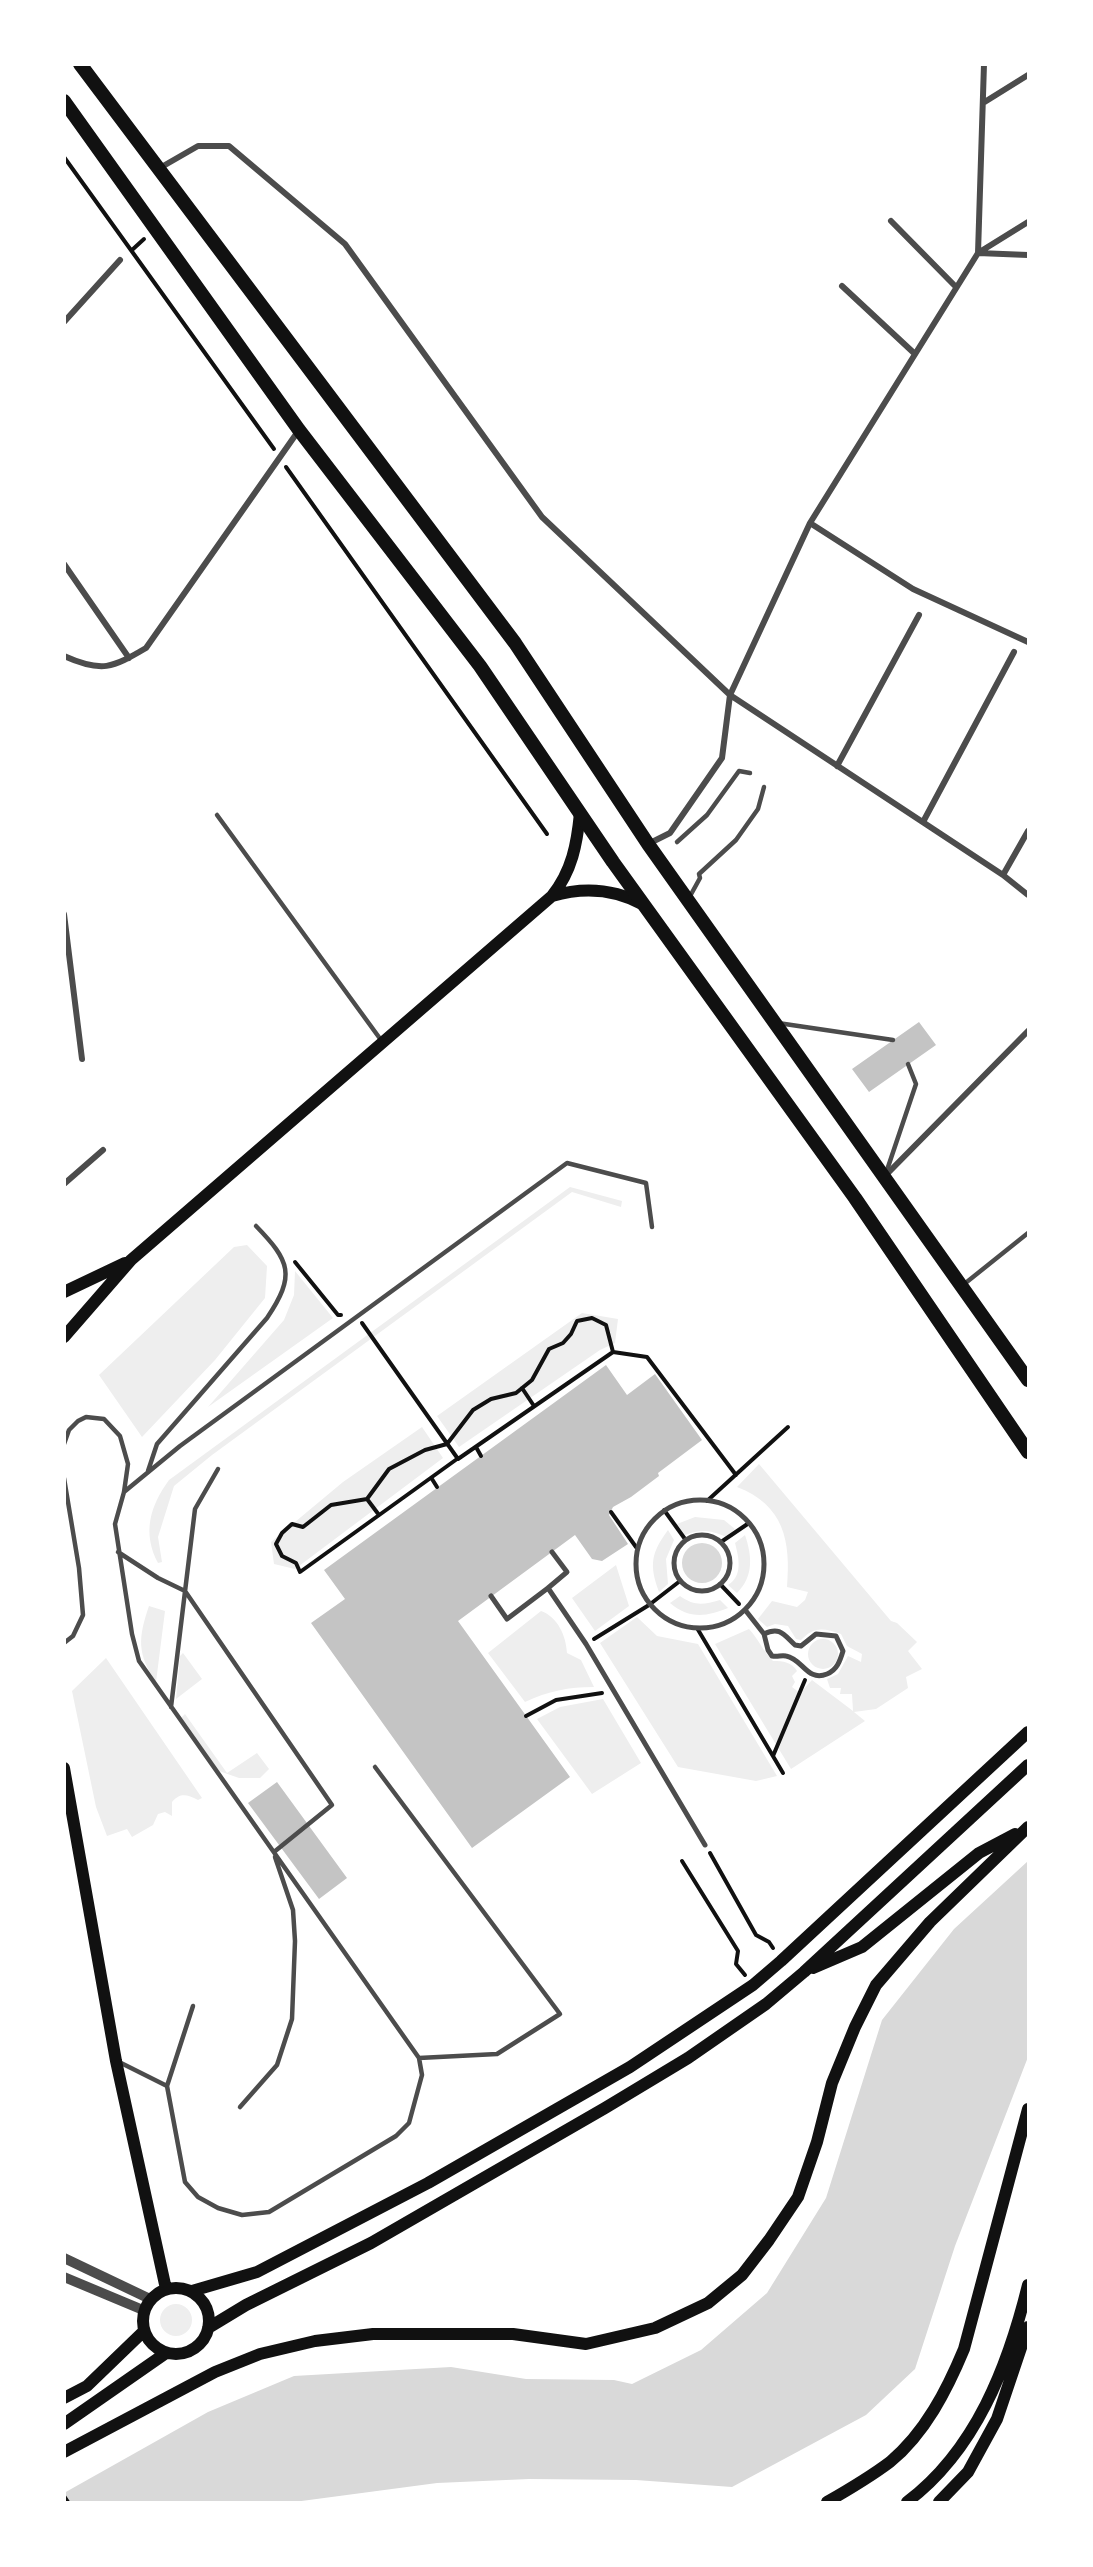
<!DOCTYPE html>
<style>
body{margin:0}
#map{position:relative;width:1093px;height:2567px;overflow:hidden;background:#fff;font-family:"Fira Sans Condensed",sans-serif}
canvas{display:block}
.frame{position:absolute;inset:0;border:66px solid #fff;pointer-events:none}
</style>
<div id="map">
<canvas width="1093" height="2567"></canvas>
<div class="frame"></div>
</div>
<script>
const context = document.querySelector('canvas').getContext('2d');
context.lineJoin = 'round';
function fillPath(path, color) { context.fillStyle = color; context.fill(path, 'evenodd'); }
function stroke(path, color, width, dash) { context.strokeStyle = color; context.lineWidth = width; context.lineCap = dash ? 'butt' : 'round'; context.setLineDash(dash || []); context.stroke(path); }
const green = new Path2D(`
 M570 1187 622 1201 621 1207 572 1192 212 1455 174 1486 158 1537 162 1562 158 1563C142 1533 150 1506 169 1480Z
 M247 1245 267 1266 265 1298 215 1360 142 1437 99 1375 234 1247Z
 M295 1271 333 1318 208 1407 284 1320 294 1295Z
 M582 1313 618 1319 615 1343 600 1350 459 1447 437 1416Z
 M422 1427 443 1458 295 1569 274 1564 271 1542 343 1482Z
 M759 1464 891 1621 897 1623 917 1642 908 1651 922 1669 906 1677 908 1688 876 1709 854 1712 865 1721 791 1769 715 1644 749 1629C759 1640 763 1651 773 1661 783 1661 792 1662 797 1671L792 1676 795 1682 792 1687 800 1693 812 1680 853 1711 852 1694H840L841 1688H830L827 1679 838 1674 848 1656 861 1662 862 1654 847 1646 841 1634C824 1628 814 1626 801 1640L796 1639 788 1626 775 1624 767 1627 758 1619 772 1601 797 1607 805 1600 808 1592 787 1587C791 1541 784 1505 737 1487Z
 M695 1517 724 1520 735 1529 726 1537C710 1530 701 1529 685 1535L677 1524Z
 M668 1530 674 1540 666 1559 668 1584 659 1592C649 1565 651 1553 668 1530Z
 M745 1535C752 1556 754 1576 737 1593L728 1585C743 1576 739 1558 735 1543Z
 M616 1565 629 1606 595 1631 572 1598Z
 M680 1596C694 1606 703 1605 720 1600L728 1608C706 1617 689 1619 670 1603Z
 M149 1606 165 1611 156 1682C137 1654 138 1638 149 1606Z
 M541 1611C558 1617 566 1636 567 1653L581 1660 594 1687C569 1687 548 1691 525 1702L488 1653Z
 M637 1617 657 1636 698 1644 777 1776 756 1781 678 1767 600 1643Z
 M808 1654a15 15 0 1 1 30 0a15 15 0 1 1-30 0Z
 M183 1653 202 1679 176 1699 180 1656Z
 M106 1658 202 1798 198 1800C187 1795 181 1792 172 1802V1816L165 1812 158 1814 153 1825 132 1837 127 1829 107 1836 96 1807 72 1691Z
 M603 1699 641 1763 592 1794 537 1719 560 1707Z
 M185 1714 227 1773 257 1753 269 1769 260 1778H239L219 1771 181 1718Z
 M160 2320a16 16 0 1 1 32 0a16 16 0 1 1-32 0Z`);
const water = new Path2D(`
 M682 1563a20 20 0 1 1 40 0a20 20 0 1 1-40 0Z
 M1028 1861V2057L955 2246 915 2369 866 2415 732 2487 636 2480 529 2479 437 2483 294 2502H65L64 2493 208 2412 294 2376 451 2367 526 2379 614 2380 632 2384 701 2350 767 2293 826 2198 882 2020 954 1929Z`);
const building = new Path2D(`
 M919 1022 936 1045 869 1092 852 1069Z
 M606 1365 627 1395 655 1374 702 1440 658 1473 659 1476 631 1497 613 1507 609 1515 628 1544 602 1561 592 1559 575 1535 458 1621 570 1777 472 1848 311 1623 345 1599 324 1570Z
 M277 1782 347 1878 319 1899 248 1803Z`);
const path = new Path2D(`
 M64 157 274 449
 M132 250 144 239
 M286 467 547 834
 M295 1262 338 1315H341
 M362 1323 458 1459 613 1352 647 1357 736 1475
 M522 1388 534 1406
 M476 1447 481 1456
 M457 1459 300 1572 296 1563 282 1556 276 1544 282 1533 292 1524 303 1527 331 1505 367 1499 389 1469 425 1450 447 1444 473 1410 491 1399 516 1393 532 1380 549 1349 563 1343 571 1334 577 1321 592 1318 606 1325 613 1352
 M432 1479 437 1487
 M367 1499 379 1515
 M707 1501 788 1427
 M664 1510 685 1539
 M611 1512 636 1547
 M721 1542 749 1523
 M720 1584 739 1604
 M697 1628 783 1773
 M594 1639 649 1605 680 1581
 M526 1716 556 1700 602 1693
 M773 1756 805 1680
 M710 1853 756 1935 769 1942 773 1948
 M682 1861 738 1951 736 1964 745 1975
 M64 2496 68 2502`);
const service = new Path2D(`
 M217 815 381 1040
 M677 842 707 815 739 771 750 773
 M689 898 700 878 699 874 736 840 758 809 764 787
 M778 1023 893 1040
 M886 1173 916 1084 908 1064
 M963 1285 1028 1233
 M64 1444 69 1430 78 1421 86 1417 104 1419 120 1436 128 1464 124 1492 115 1524 132 1634 139 1661 419 2058 422 2075 409 2123 396 2136 269 2212 242 2215 218 2208 198 2197 185 2182 167 2086 119 2062
 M148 1471 157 1444 267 1318C296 1275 290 1261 256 1226
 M64 1478 79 1568 83 1615 73 1636 64 1643
 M124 1492 180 1446 567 1163 646 1183 652 1227
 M118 1552 158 1578 185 1591 332 1805 274 1852
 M171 1707 195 1509 218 1469
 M375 1767 560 2014 497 2054 419 2058
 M167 2086 193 2006
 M240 2107 277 2065 292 2019 295 1941 293 1910 275 1857`);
const pedestrian = new Path2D(`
 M636 1564a64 64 0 1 1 128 0a64 64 0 1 1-128 0Z
 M674 1563a28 28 0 1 1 56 0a28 28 0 1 1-56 0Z
 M552 1552 567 1572 548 1588 586 1644 705 1845
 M491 1596 507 1619 548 1588
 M746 1611 764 1634C780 1626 784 1635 795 1645L801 1646 816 1634 836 1636 843 1651C840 1661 837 1670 827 1674 807 1682 803 1659 786 1656 781 1655 778 1657 772 1656L768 1650 764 1634`);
const minor = new Path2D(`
 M983 103 1028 75
 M158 169 198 146H229L345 244 542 517 730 695 1003 875 1028 895
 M891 221 956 287
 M978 253 984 64
 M978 253 1028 255
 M842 286 915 354
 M64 322 120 260
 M810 523 913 589 1028 642
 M64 564 129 658
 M64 656C102 673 112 668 146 648L299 430
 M837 766 919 615
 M923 822 1014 652
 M648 844 670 833 722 758 730 695 810 523 978 253 1028 222
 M1003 875 1028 831
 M64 914 82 1059
 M885 1176 1028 1031
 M64 1184 103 1150`);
const tertiary = new Path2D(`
 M64 2258 150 2299
 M64 2277 143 2310`);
const secondary = new Path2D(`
 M552 896C583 887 615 889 644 905
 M64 1292 125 1263
 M64 1337 131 1260 552 896C572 871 577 844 580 813
 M64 1768 116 2061 166 2289
 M813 1968 862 1947 979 1853 1015 1834
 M143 2321a33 33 0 1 1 66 0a33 33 0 1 1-66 0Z
 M192 2291 257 2272 428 2183 630 2067 753 1985 781 1961 1028 1732
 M208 2328 246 2305 371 2243 605 2108 688 2058 766 2004 804 1972 1028 1765
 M64 2398 87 2386 144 2331
 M64 2424 166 2353
 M64 2452 215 2372 260 2354 315 2341 373 2334H513L586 2344 655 2328 708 2303 742 2275 769 2240 798 2197 817 2142 832 2083 855 2027 876 1985 930 1922 1028 1827
 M827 2502C848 2490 870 2477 890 2462 925 2433 947 2390 964 2349L1028 2109
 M907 2502C976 2450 1008 2366 1028 2285
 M939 2502 968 2472 997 2419 1028 2327`);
const primary = new Path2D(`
 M80 64 515 643 648 844 1028 1380
 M64 101 299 430 480 666 613 862 855 1198 1028 1452`);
fillPath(green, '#eee');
fillPath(water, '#d9d9d9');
fillPath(building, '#c4c4c4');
stroke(path, '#111', 4);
stroke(service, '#4c4c4c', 4.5);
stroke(pedestrian, '#4c4c4c', 5);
stroke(minor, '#4c4c4c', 6);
stroke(tertiary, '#4c4c4c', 10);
stroke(secondary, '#111', 12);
stroke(primary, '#111', 14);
</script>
